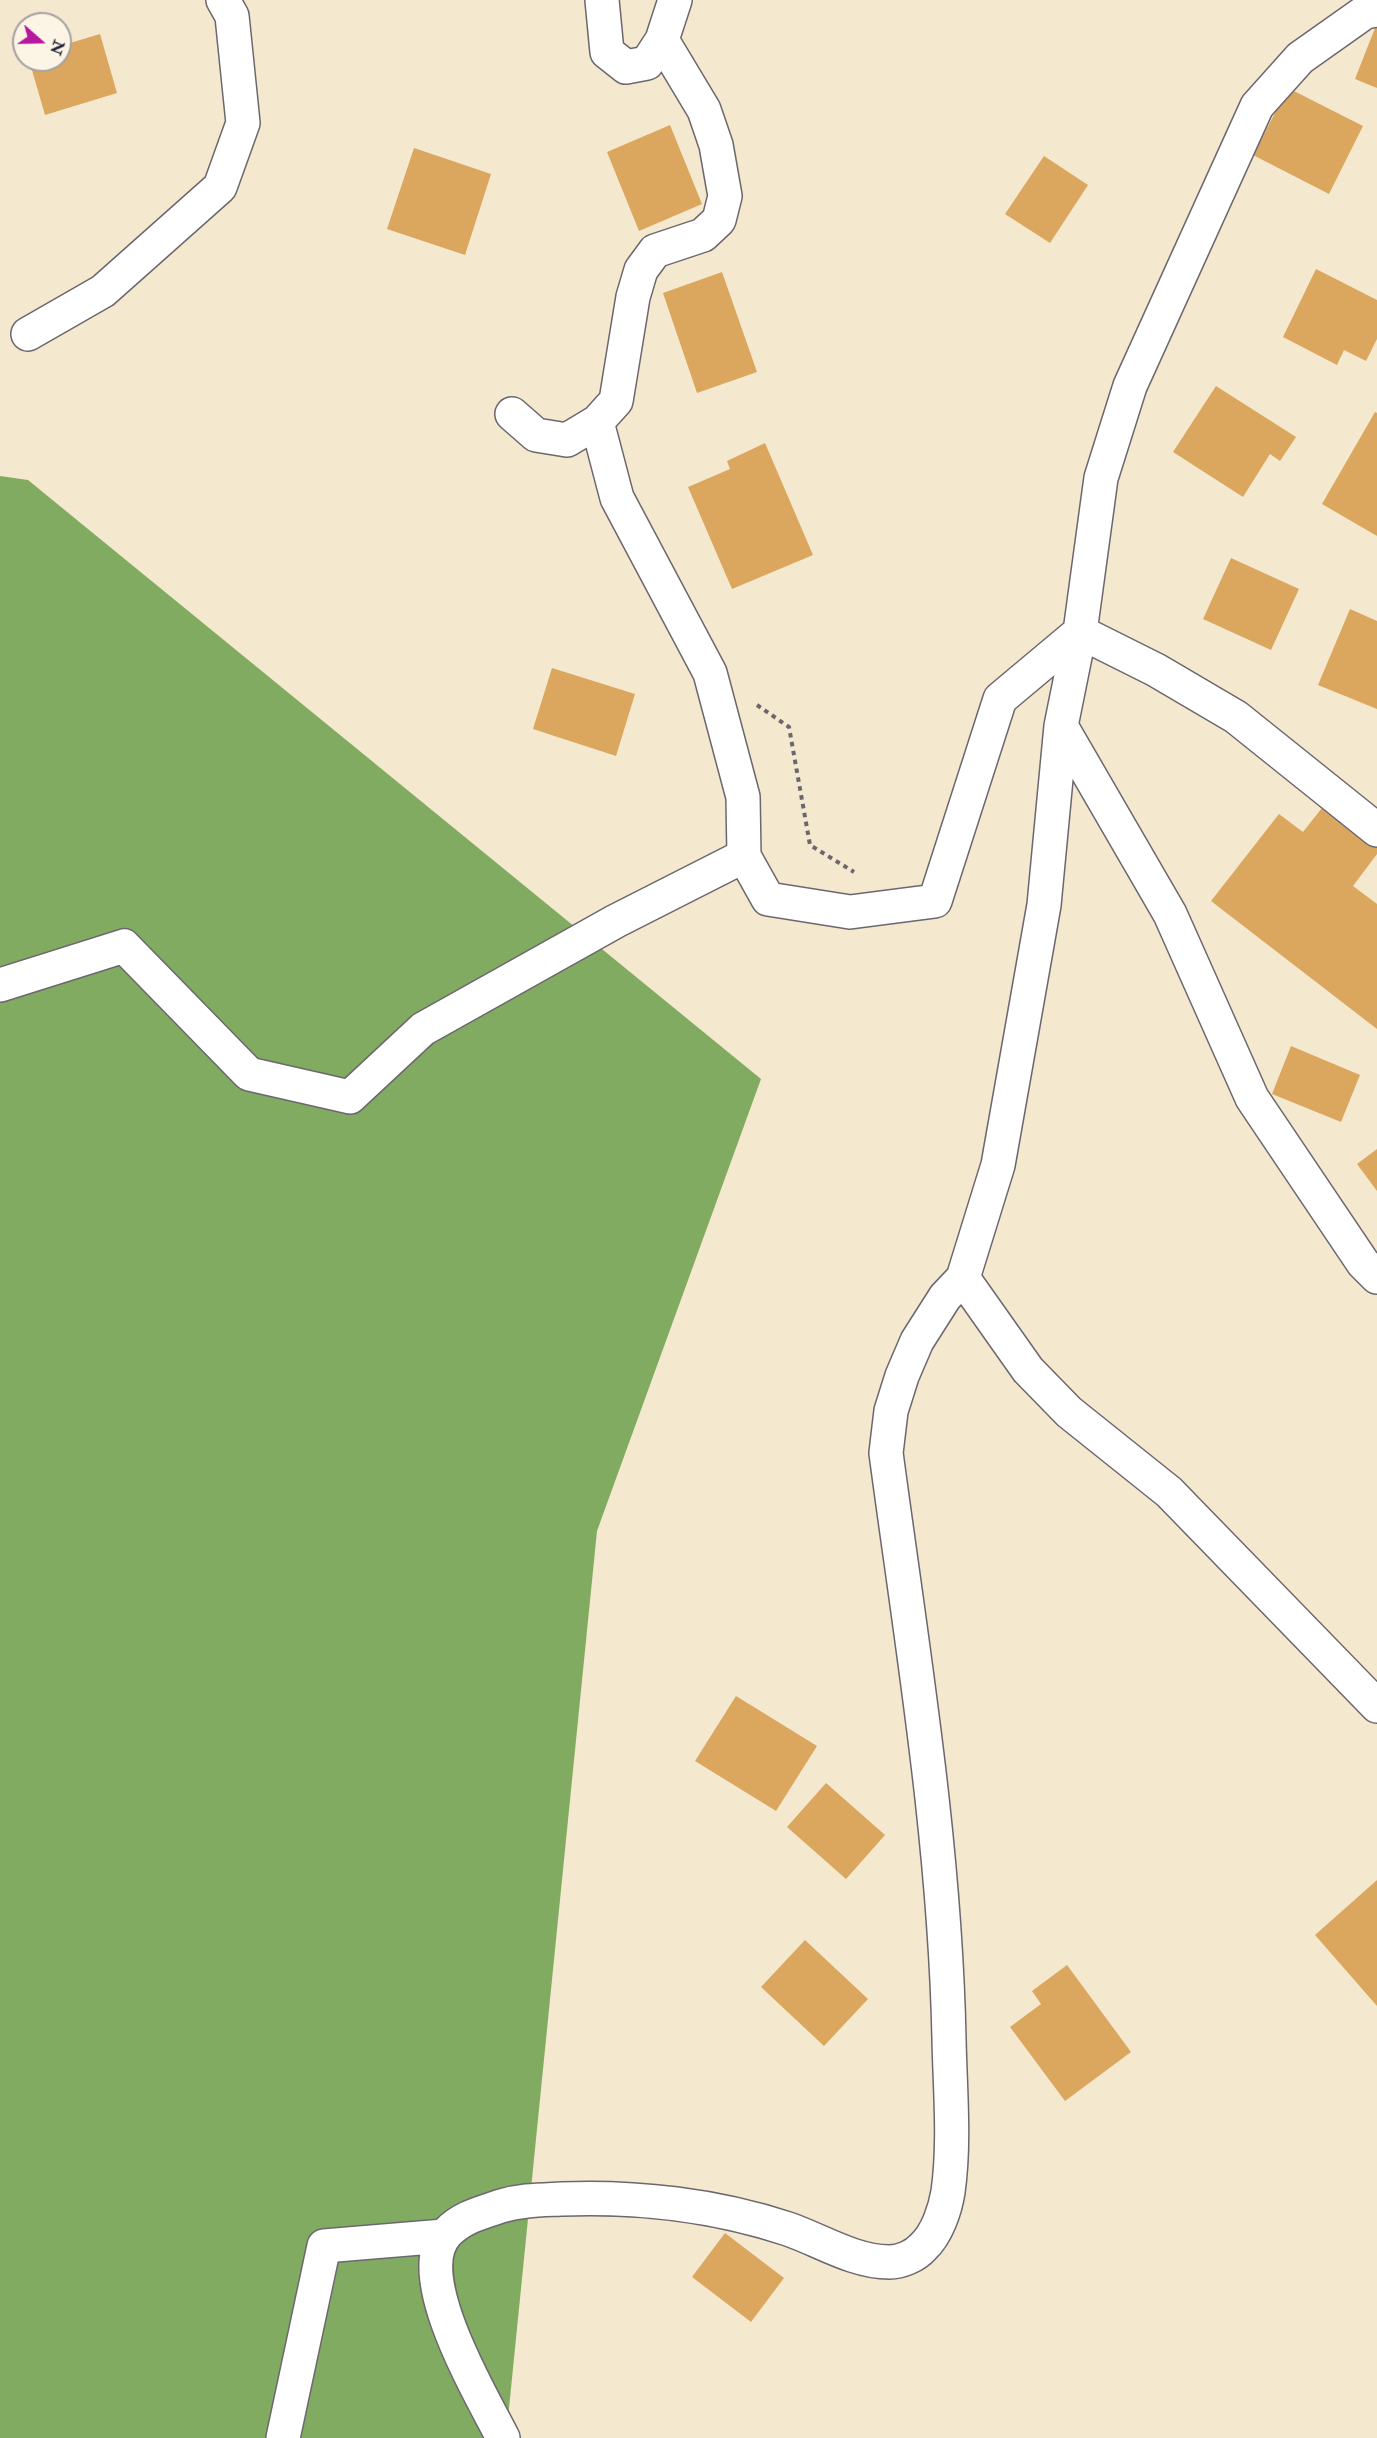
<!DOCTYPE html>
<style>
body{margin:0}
#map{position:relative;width:1377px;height:2438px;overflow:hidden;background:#f4e8ce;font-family:"IM FELL Double Pica",serif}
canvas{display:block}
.north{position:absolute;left:12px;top:12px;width:60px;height:60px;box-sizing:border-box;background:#fcf5e5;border:2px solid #a5a1a1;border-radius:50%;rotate:110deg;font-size:16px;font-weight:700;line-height:24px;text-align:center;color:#22223b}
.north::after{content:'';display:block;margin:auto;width:21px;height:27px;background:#b5179e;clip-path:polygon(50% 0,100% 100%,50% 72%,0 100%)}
</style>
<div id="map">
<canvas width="1377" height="2438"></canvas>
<div class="north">N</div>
</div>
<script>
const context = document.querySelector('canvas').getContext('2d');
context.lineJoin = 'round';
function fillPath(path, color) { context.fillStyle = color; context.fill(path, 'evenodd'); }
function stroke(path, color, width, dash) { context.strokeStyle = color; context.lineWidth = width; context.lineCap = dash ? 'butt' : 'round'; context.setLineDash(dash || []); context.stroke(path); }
const forest = new Path2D(`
 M0 476 28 480 761 1079 597 1531 506 2438H0Z`);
const building = new Path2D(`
 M1377 23V88L1355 79Z
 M100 34 117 93 45 115 29 60H60V46Z
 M1288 88 1363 126 1329 194 1253 155Z
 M670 125 702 204 639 231 607 152Z
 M414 148 491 174 465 255 387 229Z
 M1044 156 1088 185 1050 243 1005 214Z
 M1316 269 1377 300V339L1366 361 1344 350 1337 365 1283 337Z
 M722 272 757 372 697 393 663 293Z
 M1216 386 1296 437 1280 461 1270 454 1243 497 1173 452Z
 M1375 412 1377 413V536L1322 504Z
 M765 443 813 555 732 589 688 487 730 469 727 461Z
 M1231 558 1299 589 1271 650 1203 619Z
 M1350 609 1377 621V709L1318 685Z
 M552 668 635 694 616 756 533 729Z
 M1329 799 1377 837V854L1353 886 1377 904V1029L1211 901 1279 814 1303 832Z
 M1291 1046 1360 1075 1341 1122 1272 1094Z
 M1377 1149V1191L1357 1164Z
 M736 1696 817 1746 776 1811 695 1761Z
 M826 1783 885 1835 846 1879 787 1827Z
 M1377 1880V2006L1315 1935Z
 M805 1940 868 1999 824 2046 761 1987Z
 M1067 1965 1131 2052 1065 2101 1010 2027 1041 2004 1032 1991Z
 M725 2233 784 2278 751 2322 692 2277Z`);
const path = new Path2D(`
 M757 705 789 727 810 845 854 872`);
const street = new Path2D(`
 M602 0 607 52 626 67 647 63 662 40 675 0
 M1377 10 1365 12 1300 58 1257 106 1130 386 1101 478 1080 632 1061 726 1170 914 1252 1098 1363 1263 1377 1277
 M28 334 103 291 220 187 243 123 232 16 223 0
 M512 414 536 435 567 440 597 422 616 401 633 297 641 270 655 251 703 235 719 220 725 196 716 145 704 110 662 40
 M597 422 617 498 710 673 743 797 744 856 768 899 850 912 935 901 1000 699 1080 632 1156 670 1236 717 1377 830
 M0 985 124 946 249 1074 350 1097 423 1029 616 921 744 856
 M963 1278 1028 1370 1069 1412 1169 1492 1377 1706
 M283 2438 324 2246 444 2236
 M503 2438C482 2396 408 2274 447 2233 462 2217 481 2213 501 2206 521 2200 540 2200 561 2199 636 2196 716 2205 788 2229 820 2240 854 2262 889 2262 901 2262 915 2256 923 2247 937 2234 945 2210 948 2192 955 2142 950 2089 949 2039 945 1842 912 1647 886 1453L891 1411 902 1376 917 1341 945 1297 963 1278 998 1165 1044 905 1061 726`);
fillPath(forest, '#82ab62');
fillPath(building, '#dba75e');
stroke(street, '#6c676e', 36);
stroke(path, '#6c676e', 4, [4.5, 4.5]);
stroke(street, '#fff', 33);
</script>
